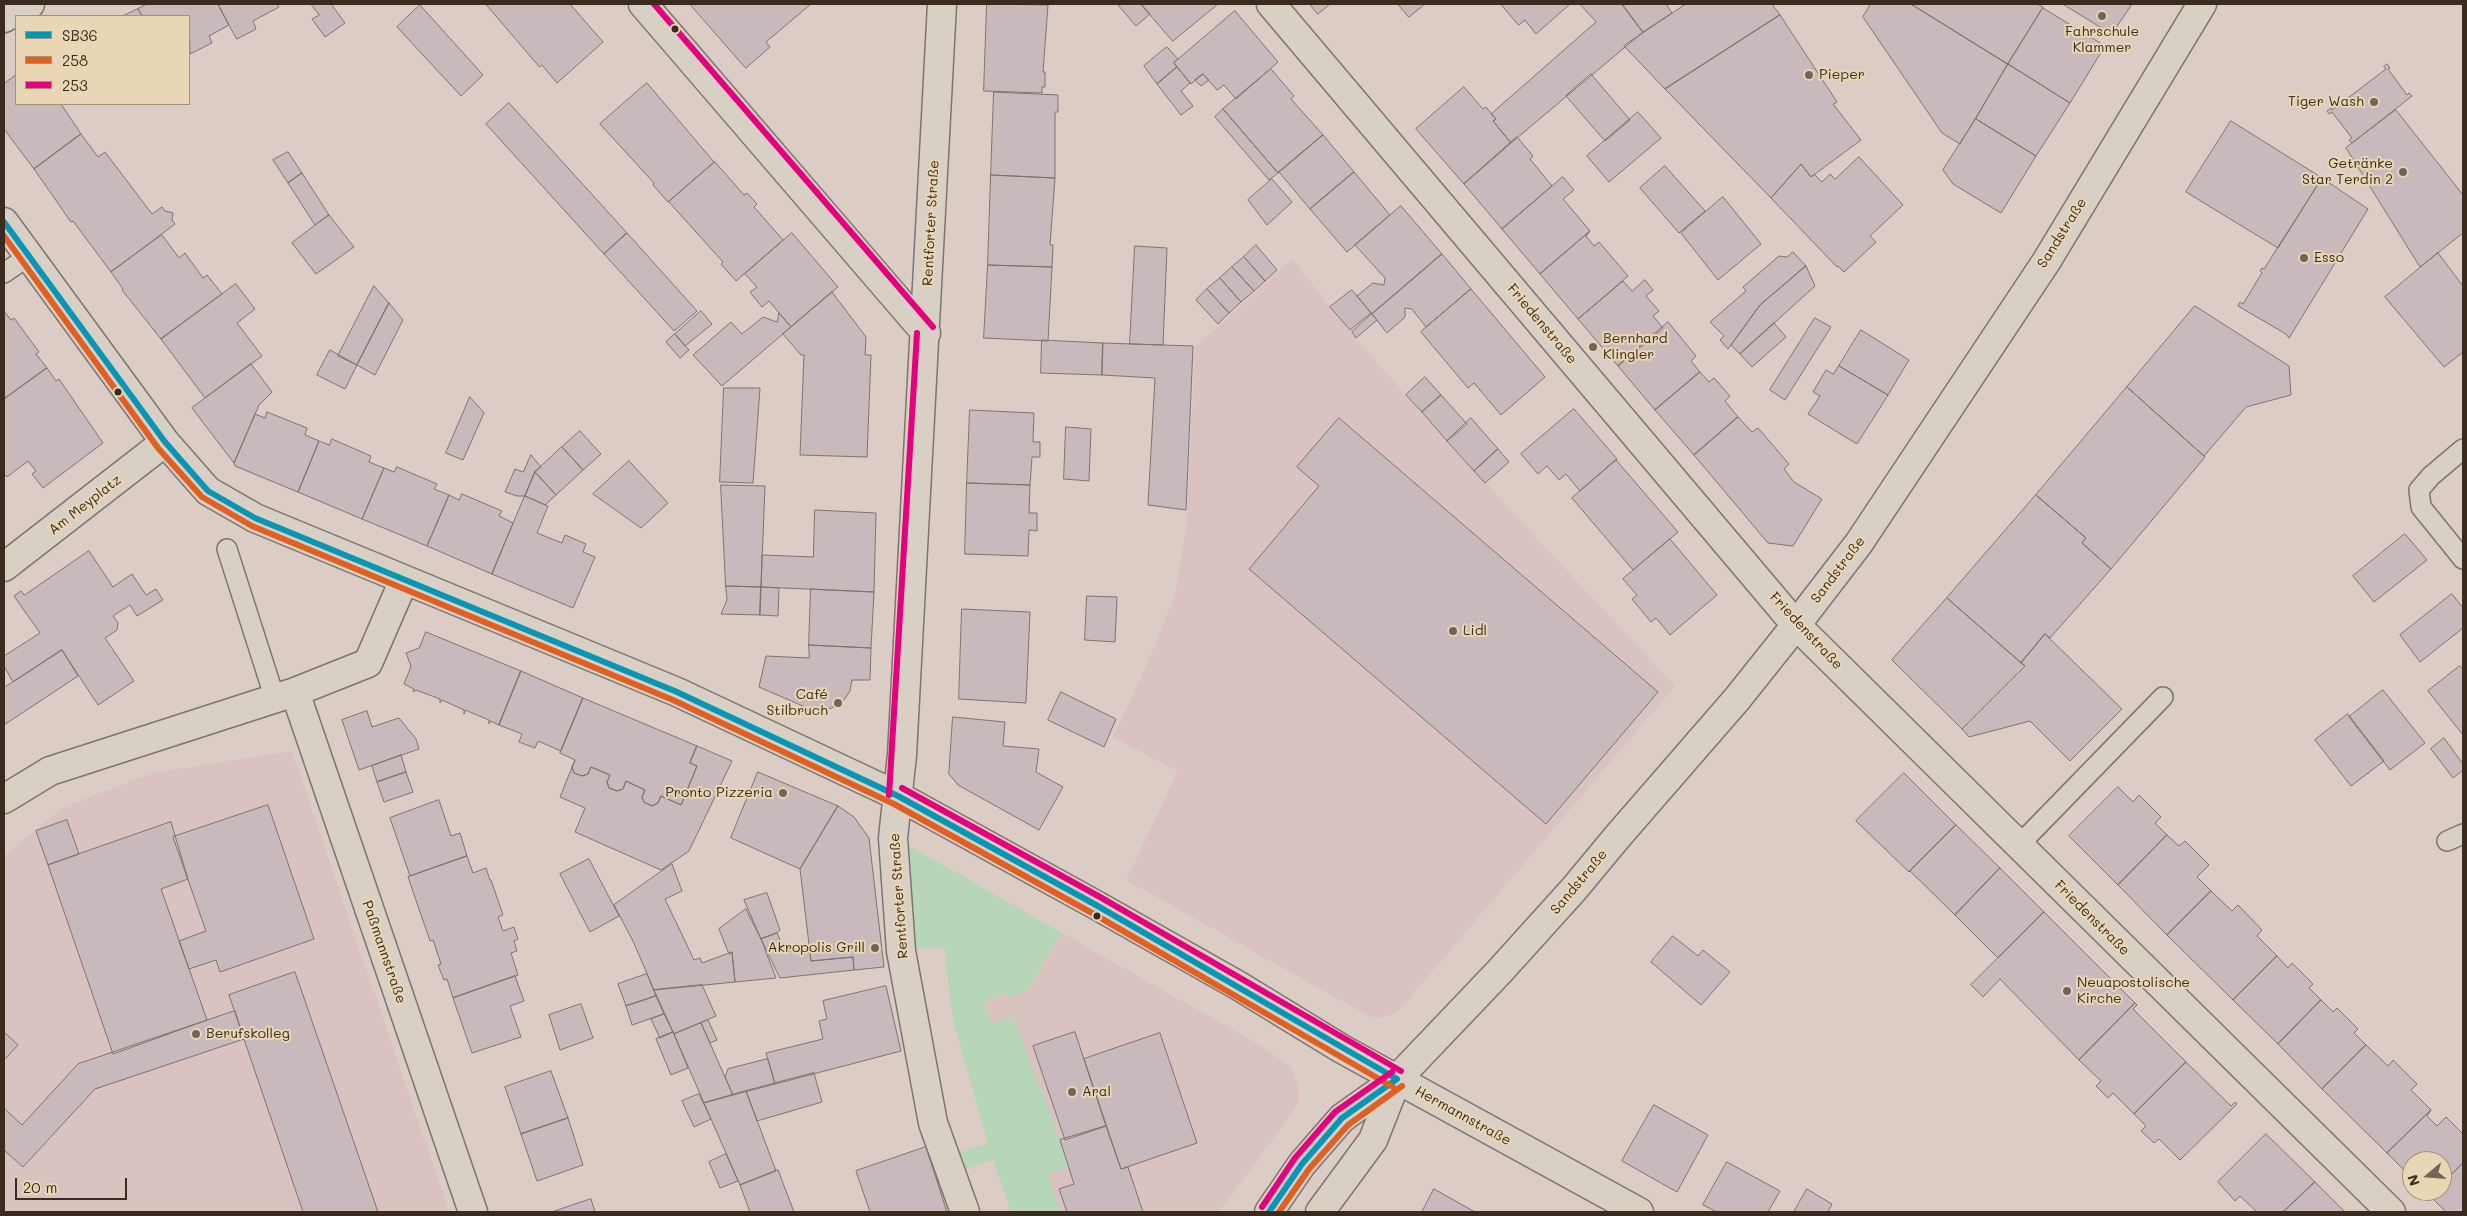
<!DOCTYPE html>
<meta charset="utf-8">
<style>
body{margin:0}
#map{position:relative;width:2467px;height:1216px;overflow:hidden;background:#dbccc5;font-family:Mali,sans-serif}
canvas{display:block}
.frame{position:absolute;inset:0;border:5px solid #3b2a1e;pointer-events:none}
.legend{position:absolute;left:15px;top:15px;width:175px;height:90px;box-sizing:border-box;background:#e9d6b4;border:1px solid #a39178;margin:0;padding:6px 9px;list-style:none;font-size:15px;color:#3b2a1e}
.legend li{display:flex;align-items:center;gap:10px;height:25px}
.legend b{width:25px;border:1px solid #a39178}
.north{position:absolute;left:2402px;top:1151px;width:50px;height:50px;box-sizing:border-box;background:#e9d6b4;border:1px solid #a39178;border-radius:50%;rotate:252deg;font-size:14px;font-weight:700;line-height:20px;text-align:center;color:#3b2a1e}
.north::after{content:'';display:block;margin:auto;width:18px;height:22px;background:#736358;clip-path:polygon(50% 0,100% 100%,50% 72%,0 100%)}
.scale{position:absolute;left:15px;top:1178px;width:112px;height:22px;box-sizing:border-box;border:2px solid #3b2a1e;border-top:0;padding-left:6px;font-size:15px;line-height:18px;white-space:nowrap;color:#3b2a1e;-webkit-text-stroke:4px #e9d6b4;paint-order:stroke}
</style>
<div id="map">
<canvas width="2467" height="1216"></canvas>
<div class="frame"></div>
<ul class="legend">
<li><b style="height:6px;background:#0996b4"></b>SB36</li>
<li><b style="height:6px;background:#e05f22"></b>258</li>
<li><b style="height:6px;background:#e5007d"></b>253</li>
</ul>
<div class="north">N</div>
<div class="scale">20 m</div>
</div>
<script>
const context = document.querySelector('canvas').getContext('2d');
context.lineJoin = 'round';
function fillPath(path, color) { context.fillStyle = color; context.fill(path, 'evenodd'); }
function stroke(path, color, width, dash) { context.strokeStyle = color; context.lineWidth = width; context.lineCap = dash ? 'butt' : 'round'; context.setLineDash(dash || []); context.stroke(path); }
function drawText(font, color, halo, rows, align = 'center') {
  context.font = font + ' Mali,sans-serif'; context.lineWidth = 4; context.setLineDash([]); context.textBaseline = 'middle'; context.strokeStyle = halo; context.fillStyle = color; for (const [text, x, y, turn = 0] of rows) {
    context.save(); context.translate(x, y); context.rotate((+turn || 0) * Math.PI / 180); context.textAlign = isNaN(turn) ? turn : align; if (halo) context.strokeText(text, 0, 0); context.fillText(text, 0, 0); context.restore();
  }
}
const built = new Path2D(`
 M1292 259 1356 339 1485 483 1675 686 1397 1013 1374 1019 1126 880 1178 771 1113 737 1145 669 1176 593 1187 518 1195 347Z
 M292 751 449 1212H4V856L64 807 152 773Z
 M1062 933 1258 1044 1291 1067 1297 1083 1299 1100 1291 1115 1219 1212H1061L1047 1175 1068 1167 1040 1084 1037 1085 1014 1016 990 1024 985 1001 1007 994 1008 997 1027 991Z`);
const green = new Path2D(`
 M905 843 1062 933 1027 991 1008 998 1007 994 985 1001 990 1023 1014 1016 1037 1084H1040L1069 1167 1048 1175 1061 1212H1011L993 1160 965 1169 960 1152 988 1143 953 1021 944 948 914 949Z`);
const building = new Path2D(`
 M147 4H218L229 25 209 36 212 43 190 54 189 16H142L138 9Z
 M218 4H277L279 7 253 21 256 29 237 39Z
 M311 4H331L345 23 325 37 312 19 319 15Z
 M486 4H570L603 42 557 83 542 65 540 67Z
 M690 4H811L766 42 770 47 746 68Z
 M987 4 1048 5 1043 72H1045V87H1042V93L984 91Z
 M1141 4H1218L1173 41Z
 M1141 4 1150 14 1136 26 1118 5Z
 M1310 4H1330L1318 14Z
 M1398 4H1425L1409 17Z
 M1501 4H1570L1536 34 1525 20 1519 25Z
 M1580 4H1622L1643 32 1511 143 1493 121 1496 119 1491 114 1596 22Z
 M1622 4H1666L1672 13 1643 32Z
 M1686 4H1772L1780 15 1665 89 1624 46Z
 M1871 4H1911L2008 64 1960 144 1942 133 1863 17Z
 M1911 4H2037L2043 7 2008 64Z
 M2063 4H2132L2112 34Z
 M420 5 483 75 461 96 397 27Z
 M2043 8 2105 46 2070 103 2008 64Z
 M138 9 142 16H123Z
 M1235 11 1278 62 1236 99 1224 85 1217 90 1203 74 1191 84 1174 63Z
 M1780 15 1837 102 1833 104 1861 140 1811 177 1801 164 1771 198 1665 89Z
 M1167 47 1178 59 1174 63 1177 67 1157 84 1144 66Z
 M2008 64 2070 103 2036 156 1976 119Z
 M2387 64 2390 68 2388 69 2407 95 2409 93 2412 96 2352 143 2349 140 2352 138 2332 112 2329 114 2327 111 2331 108 2332 110 2386 69 2384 67Z
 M1177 67 1190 83 1181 91 1193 106 1181 115 1157 84Z
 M1271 69 1294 96 1291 99 1323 135 1278 173 1223 109Z
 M1203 74 1209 80 1201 86 1195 80Z
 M1591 74 1630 120 1605 141 1566 96Z
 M16 75V104H61L81 134 34 169 4 129V84Z
 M647 83 714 162 668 202 653 185 654 183 600 124Z
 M1464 87 1483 109 1486 107 1496 119 1493 121 1511 143 1464 184 1416 129Z
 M994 92 1058 95V112H1055V178L991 175Z
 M509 103 627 233 604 254 486 124Z
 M1223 109 1278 173 1269 180 1215 117Z
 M2396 110 2463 195V233L2420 267 2346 148Z
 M1638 112 1661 138 1609 182 1587 156Z
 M1976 119 2036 156 2001 213 1953 184 1943 170Z
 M2231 121 2319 176 2317 180 2320 181 2278 248 2186 192Z
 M81 134 98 157 105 152 152 214 162 207 165 211 173 213 172 220 175 224 111 272 73 221 71 222 34 169Z
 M1323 135 1354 172 1310 209 1279 172Z
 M1517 137 1533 156 1530 159 1552 186 1502 229 1464 184Z
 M288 152 302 173 288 183 273 160Z
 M1859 157 1903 205 1870 236 1876 242 1844 272 1838 266 1837 267 1771 198 1801 164 1811 177 1814 174 1822 182 1830 174 1835 179Z
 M715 162 744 195 747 193 757 204 754 207 783 240 736 281 721 264 723 262 669 202Z
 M1665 166 1705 211 1679 233 1640 188Z
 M1354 172 1390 215 1347 252 1310 209Z
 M302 173 329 215 315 225 288 183Z
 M991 175 1055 178 1050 245H1053L1052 267 988 265Z
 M2319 176 2368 209 2289 338 2286 334 2238 306 2240 302 2243 304 2262 273 2260 271 2262 268 2264 269 2320 181 2317 180Z
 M1563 177 1574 190 1563 199 1590 231 1540 274 1502 229Z
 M1272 179 1292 202 1267 225 1248 200Z
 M1723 197 1761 244 1718 280 1681 233Z
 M1401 206 1442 254 1372 314 1357 296 1373 283 1384 285 1385 278 1355 245Z
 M329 215 354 247 316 274 292 243Z
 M1590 231 1586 236 1594 246 1599 242 1628 276 1578 319 1540 274Z
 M627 233 697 311 674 331 604 254Z
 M792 233 838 287 791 327 769 301 762 307 750 292 757 287 745 274Z
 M162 235 179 258 185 253 203 278 207 275 222 294 161 339 122 290 123 289 111 272Z
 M1256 245 1277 270 1265 281 1244 257Z
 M1135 246 1167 248 1163 345 1130 344Z
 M1793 252 1806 266 1760 305 1728 349 1720 340 1724 336 1710 322 1746 291 1743 287 1779 256 1787 257Z
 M2438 253 2463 286V352L2444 367 2385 297Z
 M1442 254 1471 289 1426 327 1412 309 1405 308V317L1387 333 1372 314Z
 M1244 257 1265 281 1254 291 1232 267Z
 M988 265 1052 267 1048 341 984 338Z
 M1806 266 1815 286 1740 354 1731 345 1760 305Z
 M1232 267 1254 291 1241 302 1220 278Z
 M1220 278 1241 302 1229 313 1207 289Z
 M1645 280 1653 290 1646 296 1659 311 1653 316 1663 328 1618 366 1578 319 1623 281 1632 291Z
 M236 284 255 309 237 323 262 356 205 398 161 339Z
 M374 286 389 303 357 365 338 356Z
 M1207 289 1229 313 1218 324 1196 300Z
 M1471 289 1545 377 1501 415 1474 383 1468 388 1421 332Z
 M1352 290 1371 313 1350 330 1330 307Z
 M832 292 866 337 865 355H871L867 457 800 455 804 355H801L783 334Z
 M389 303 403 320 375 375 357 365Z
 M2195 306 2289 366 2291 395 2246 407 2204 456 2127 387Z
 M4 311 11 320 14 318 39 352 36 354 47 368 4 399Z
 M701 311 712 324 685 346 675 334Z
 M779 313 791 327 722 386 693 355 731 322 742 334 763 317 777 322Z
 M1372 314 1377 320 1356 338 1352 332Z
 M1815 318 1831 327 1785 400 1770 390Z
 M1668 322 1696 356 1691 361 1700 372 1655 410 1618 366Z
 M1774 323 1786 337 1752 367 1740 354Z
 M1861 330 1909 360 1888 395 1839 366Z
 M675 334 689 350 680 358 666 342Z
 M1042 340 1103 343 1102 375 1041 373Z
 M1103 343 1193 346 1186 510 1148 505 1155 378 1102 375Z
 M330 350 357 365 345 389 317 375Z
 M251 364 272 392 259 405 234 463 192 408Z
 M1839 366 1888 395 1857 444 1808 414 1820 396 1813 392 1826 370 1833 374Z
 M47 368 56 381 59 379 103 443 43 488 32 474 36 471 28 461 7 477 4 474V399Z
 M1700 372 1709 382 1714 378 1730 396 1725 401 1738 417 1694 455 1655 410Z
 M1425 377 1441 395 1422 412 1406 395Z
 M2127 387 2205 457 2111 569 2082 543 2086 538 2036 495Z
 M724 388H760L753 483 720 482Z
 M1441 395 1467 424 1447 441 1422 412Z
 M470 397 484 413 463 460 446 453Z
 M1574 409 1617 459 1580 491 1566 474 1559 480 1547 466 1538 474 1521 454Z
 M970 410 1034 413 1033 442H1040V457H1032L1030 485 967 483Z
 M267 412 307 428 305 435 319 441 298 492 235 466 234 463 255 414 265 418Z
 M1738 417 1752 432 1758 428 1789 464 1784 469 1794 482 1822 499 1793 546 1768 543 1694 455Z
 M1339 418 1658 692 1546 824 1249 569 1319 486 1297 467Z
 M1471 418 1498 449 1474 471 1447 441Z
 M1066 427 1091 429 1089 481 1064 479Z
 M580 431 601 454 583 470 562 447Z
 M332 439 371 456 369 462 384 468 362 519 298 492 319 441 329 445Z
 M562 447 583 470 556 495 535 472Z
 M1498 449 1509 462 1485 483 1474 471Z
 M531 455 541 467 535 472 525 496H517L505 492 515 469 523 472Z
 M1616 460 1678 532 1633 570 1572 498Z
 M629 461 668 503 641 528 593 494Z
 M397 467 437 484 434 489 449 495 427 546 362 519 384 468 394 472Z
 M535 472 556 495 545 505 525 496Z
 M967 483 1030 485 1029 513H1037V531L1029 530 1028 556 965 554Z
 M721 485 765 486 761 587 726 586Z
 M462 494 502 511 499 516 513 523 492 574 427 546 449 495 459 500Z
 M2036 495 2086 538 2082 543 2111 569 2050 638 2045 634 2021 663 1947 598Z
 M525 496 548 506 537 533 562 543 565 535 586 544 583 552 595 557 573 608 492 574Z
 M815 510 876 513 874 592 761 587 762 555 813 557Z
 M2405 534 2427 560 2374 602 2353 576Z
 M1670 539 1717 595 1670 635 1656 618 1651 622 1632 599 1637 595 1623 579Z
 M89 551 113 587 132 574 146 595 156 589 163 600 137 616 130 605 113 616 118 623 117 630 105 638 134 681 98 705 62 650 13 682 4 666V656L40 633 14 596 21 591 24 595Z
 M726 586 761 587 760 615 721 614 727 600Z
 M761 587 779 588 778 616 760 615Z
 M811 589 874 592 871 648 809 645Z
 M2452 594 2463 608V628L2420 662 2400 635Z
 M1087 596 1117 597 1115 642 1085 640Z
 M1947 598 2025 666 1962 729 1892 660Z
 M962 609 1030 612 1026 703 959 699Z
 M426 632 521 671 499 725 490 721 489 724V720L465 710 464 714V710L442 700 440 703V699L416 690 413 692 414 689 404 684 411 666 406 653 419 648Z
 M2045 634 2122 709 2070 761 2030 721 1969 737 1962 729 2025 666 2021 663Z
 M809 645 871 648 870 680H852L850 691 844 700 834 707 824 711 812 710 759 687 766 656 809 658Z
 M62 650 78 676 4 725V688Z
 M2460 666 2463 670V735L2428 691Z
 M521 671 583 698 561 751 538 741 535 748 519 742 522 734 499 725Z
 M2383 690 2425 743 2390 770 2349 717Z
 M1061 692 1116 719 1104 747 1048 720Z
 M583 698 697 746 690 763 697 766 681 805 661 796 658 803 652 806 644 802 642 797 645 790 626 781 623 789 617 791 609 788 607 782 610 775 591 767 588 774 582 776 574 773 572 767 575 760 560 753Z
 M367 711 372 727 399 718 416 739 419 749 359 770 342 720Z
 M2348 714 2384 761 2351 786 2315 740Z
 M953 717 1005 722 1003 746 1039 749 1036 772 1063 787 1039 830 958 785 949 774Z
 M2444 738 2463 764V770L2453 778 2431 749Z
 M697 746 732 761 689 851 661 870 575 832 585 808 560 797 575 760 572 767 574 773 582 776 588 774 591 767 610 775 607 782 609 788 617 791 623 789 626 781 645 790 642 797 644 802 652 806 658 803 661 796 681 805 697 766 690 763Z
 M401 755 406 772 377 782 372 766Z
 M406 772 413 792 384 802 377 782Z
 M758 772 838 806 800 869 731 838Z
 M1904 773 1956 825 1909 872 1856 821Z
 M2118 787 2133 802 2139 795 2161 817 2155 823 2167 835 2118 885 2069 836Z
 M439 800 451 836 460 833 467 856 410 876 390 818Z
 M268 805 314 939 220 972 216 960 189 969 179 941 206 931 173 837Z
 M838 806 854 817 869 838 884 967 854 970 853 957 811 961 800 869Z
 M67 820 79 854 48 865 36 831Z
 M171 822 188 879 161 889 207 1020 113 1054 48 865Z
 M1956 825 2000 868 1955 915 1910 871Z
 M2167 835 2179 846 2185 841 2209 865 2197 877 2211 891 2167 935 2118 885Z
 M467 856 473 873 486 868 490 880H491L503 915 498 917 503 931 514 927 518 939 514 941 517 951 511 953 518 975 453 998 447 979 444 980 438 965 441 964 433 940 430 941 408 877Z
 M589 859 619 916 590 932 560 874Z
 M672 864 682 891 665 899 694 960 700 958 702 963 732 952 735 982 654 990 633 941 614 905Z
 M2000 868 2044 912 1998 958 1955 915Z
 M2211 891 2232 911 2238 905 2262 930 2257 936 2277 956 2233 1000 2167 935Z
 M767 893 780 930 777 933 761 939 744 900Z
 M746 909 761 939 776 978 735 982 732 952 729 954 719 929Z
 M2044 912 2135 1003 2079 1060 2000 979 1983 997 1971 985Z
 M777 933 785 952 799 949 801 953 810 952 811 961 853 957 854 970 780 978 761 939Z
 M1673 936 1698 956 1703 950 1730 972 1701 1005 1651 962Z
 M2277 956 2288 968 2292 963 2313 984 2309 988 2321 1000 2278 1044 2233 1000Z
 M295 972 378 1212H303L244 1039 229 995Z
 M647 974 656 996 626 1006 618 984Z
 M515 976 524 1001 510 1006 521 1037 472 1053 453 998Z
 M702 985 716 1016 674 1034 654 990Z
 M886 986 901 1051 775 1084 766 1053 823 1039 819 1021 827 1019 823 1001Z
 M656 996 664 1014 632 1025 626 1006Z
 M2321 1000 2333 1012 2337 1008 2358 1029 2354 1033 2366 1045 2322 1089 2278 1044Z
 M2135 1003 2137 1005 2133 1009 2186 1062 2134 1114 2113 1093 2108 1098 2096 1086 2101 1081 2079 1060Z
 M581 1004 593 1038 560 1050 549 1015Z
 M235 1011 244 1039 95 1089 23 1167 4 1150V1108L22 1125 78 1064Z
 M664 1014 673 1032 660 1038 651 1019Z
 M708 1020 717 1040 710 1043 701 1023Z
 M701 1023 733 1095 704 1103 674 1034Z
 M4 1032 18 1045 4 1060Z
 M673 1032 688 1068 671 1075 656 1039Z
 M1075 1032 1106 1126 1065 1140 1033 1046Z
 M1160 1033 1197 1143 1121 1169 1084 1059Z
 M2366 1045 2388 1066 2393 1060 2417 1084 2411 1090 2431 1110 2387 1153 2322 1089Z
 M768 1059 775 1084 733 1095 725 1077 728 1069Z
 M2186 1062 2231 1106 2235 1102 2237 1104 2180 1160 2159 1139 2154 1143 2141 1131 2146 1126 2134 1114Z
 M551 1071 568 1118 521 1134 505 1087Z
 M814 1073 822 1102 757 1121 746 1091Z
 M746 1091 776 1171 740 1185 704 1103Z
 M699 1094 711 1119 694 1127 682 1101Z
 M1654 1105 1708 1135 1677 1192 1622 1161Z
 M2431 1110 2427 1116 2437 1126 2446 1117 2463 1134V1163L2442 1184V1161H2412V1178L2387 1153Z
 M568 1118 583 1165 537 1181 521 1134Z
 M1106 1126 1121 1169 1128 1167 1143 1212H1067L1059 1189 1074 1184 1060 1140Z
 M2266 1134 2315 1182 2283 1212H2257L2240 1196 2235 1201 2218 1182Z
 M926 1147 947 1212H870L856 1171Z
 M726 1154 738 1181 720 1188 709 1162Z
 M1727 1162 1780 1191 1768 1212H1717L1703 1205Z
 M2463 1163V1212H2446L2430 1196 2435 1191H2442V1184Z
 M778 1170 794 1212H750L740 1185Z
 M2315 1182 2345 1212H2283Z
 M1434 1189 1475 1212H1422Z
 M1807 1189 1832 1204 1828 1212H1794Z
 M591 1199 595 1212H552Z`);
const lane = new Path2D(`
 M4 273 29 256
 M2463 449 2431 476 2419 490 2421 507 2463 559
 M227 549 275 699
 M2447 841 2463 834
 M2019 845 2163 697`);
const street = new Path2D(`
 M643 4 926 333
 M942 4 902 755 893 838 901 951 933 1123 965 1212
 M1271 4 1796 625 2391 1212
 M4 18 30 4
 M4 222 165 442 208 491 255 518 677 692 898 796 1096 905 1239 986 1342 1049 1639 1212
 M4 567 165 442
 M295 692 473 1212
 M4 799 50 771 295 692 368 663 404 580`);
const secondary = new Path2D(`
 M1269 1212 1302 1164 1342 1118 1397 1079 1499 972 1574 889 1618 836 1737 699 1796 625 1859 543 2046 262 2202 4
 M1320 1212 1373 1140 1397 1079`);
const bus1 = new Path2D(`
 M4 222 165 442 208 491 255 518 677 692 898 796 1096 905 1397 1079
 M1269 1212 1302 1164 1342 1118 1397 1079`);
const bus2 = new Path2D(`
 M4 236 158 448 202 497 252 526 673 700 894 804 1092 913 1393 1087
 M1279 1212 1309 1169 1348 1125 1402 1086`);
const bus3 = new Path2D(`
 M654 4 933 327
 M902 788 1100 897 1401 1071
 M889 795 917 333
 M1262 1207 1295 1158 1335 1112 1392 1072`);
const markers = [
 [2102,16,5,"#736358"],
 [675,29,4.5,"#3b2a1e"],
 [1809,75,5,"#736358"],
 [2374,102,5,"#736358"],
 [2403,172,5,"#736358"],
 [2304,258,5,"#736358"],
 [1593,347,5,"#736358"],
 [118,392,4.5,"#3b2a1e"],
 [1453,631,5,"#736358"],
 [838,703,5,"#736358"],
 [783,793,5,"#736358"],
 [1097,916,4.5,"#3b2a1e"],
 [875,948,5,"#736358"],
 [2067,991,5,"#736358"],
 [196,1034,5,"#736358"],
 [1072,1092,5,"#736358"]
];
const poiNames = [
 ["Fahrschule",2102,32,"center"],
 ["Klammer",2102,48,"center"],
 ["Pieper",1819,75],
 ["Tiger Wash",2364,102,"right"],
 ["Getränke",2393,164,"right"],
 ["Star Terdin 2",2393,180,"right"],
 ["Esso",2314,258],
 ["Bernhard",1603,339],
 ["Klingler",1603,355],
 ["Lidl",1463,631],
 ["Café",828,695,"right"],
 ["Stilbruch",828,711,"right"],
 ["Pronto Pizzeria",773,793,"right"],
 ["Akropolis Grill",865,948,"right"],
 ["Neuapostolische",2077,983],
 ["Kirche",2077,999],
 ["Berufskolleg",206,1034],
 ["Aral",1082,1092]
];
const streetNames = [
 ["Rentforter Straße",931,223,-87],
 ["Sandstraße",2062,233,-58],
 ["Friedenstraße",1542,324,50],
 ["Am Meyplatz",85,505,-38],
 ["Sandstraße",1838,570,-53],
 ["Friedenstraße",1806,631,47],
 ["Sandstraße",1579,882,-50],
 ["Rentforter Straße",899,896,-94],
 ["Friedenstraße",2092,918,45],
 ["Paßmannstraße",384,952,71],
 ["Hermannstraße",1463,1116,29]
];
fillPath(built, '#dac2c1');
fillPath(green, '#b6d6b7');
fillPath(building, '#c7b9bc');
stroke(building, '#7e746e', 1);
stroke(lane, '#7e746e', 22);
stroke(street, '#7e746e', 31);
stroke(secondary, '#7e746e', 31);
stroke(lane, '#d8d0c5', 19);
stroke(street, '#d8d0c5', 28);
stroke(secondary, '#d8d0c5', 28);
stroke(bus1, '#0996b4', 6);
stroke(bus2, '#e05f22', 6);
stroke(bus3, '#e5007d', 6);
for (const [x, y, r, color] of markers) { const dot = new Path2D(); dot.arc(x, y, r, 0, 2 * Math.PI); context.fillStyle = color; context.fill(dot); stroke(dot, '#e9d6b4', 2); }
drawText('14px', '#3b2a1e', '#e9d6b4', poiNames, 'left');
drawText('14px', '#3b2a1e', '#e9d6b4', streetNames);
</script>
